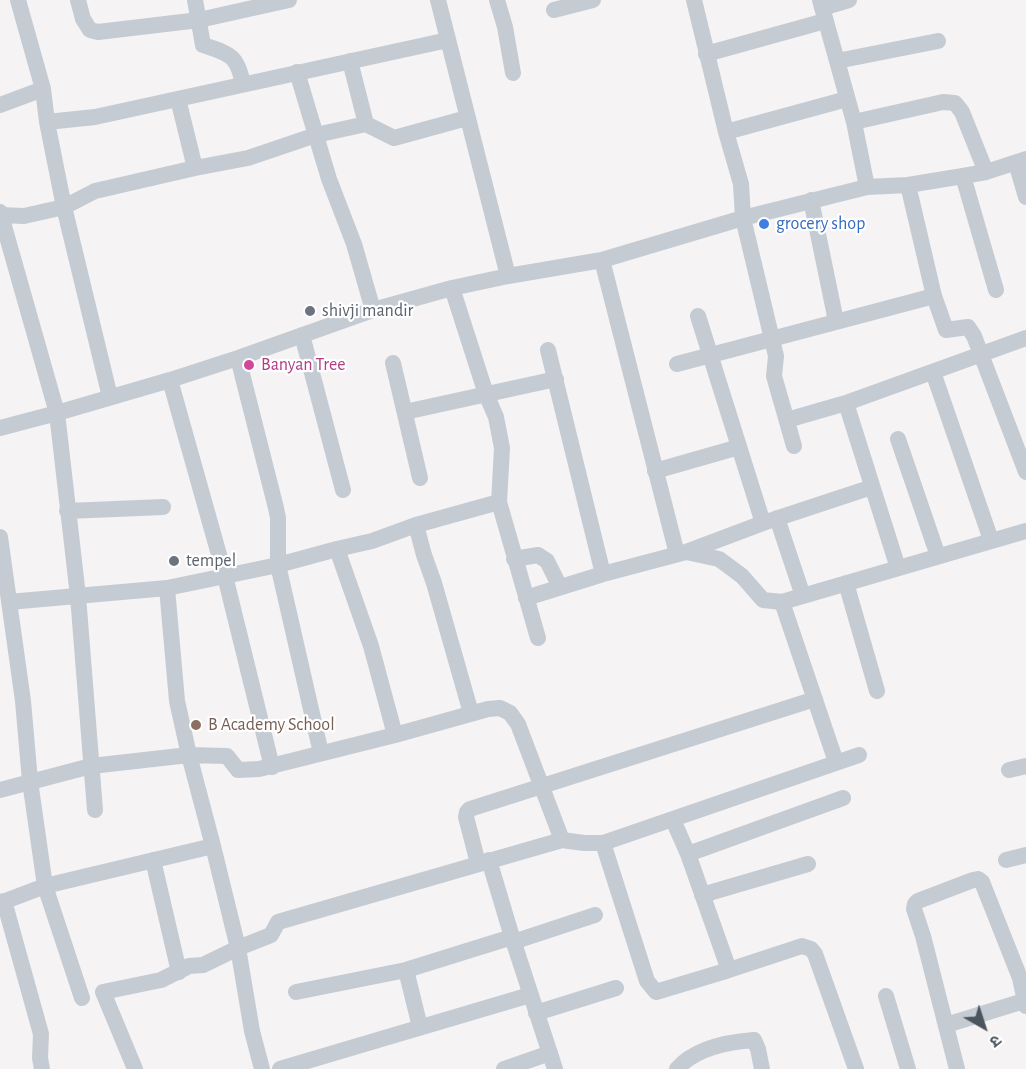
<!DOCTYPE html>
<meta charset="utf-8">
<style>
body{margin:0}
#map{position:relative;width:1026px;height:1069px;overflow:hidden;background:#f5f3f3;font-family:"Alegreya Sans","Noto Sans Devanagari",sans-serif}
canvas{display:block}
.north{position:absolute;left:954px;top:997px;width:60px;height:60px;-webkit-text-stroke:4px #fff;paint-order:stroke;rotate:141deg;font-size:16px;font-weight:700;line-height:24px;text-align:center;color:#4c545e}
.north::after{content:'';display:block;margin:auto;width:21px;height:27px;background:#4c545e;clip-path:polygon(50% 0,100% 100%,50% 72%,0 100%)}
</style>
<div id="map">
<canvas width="1026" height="1069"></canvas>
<div class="north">उ</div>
</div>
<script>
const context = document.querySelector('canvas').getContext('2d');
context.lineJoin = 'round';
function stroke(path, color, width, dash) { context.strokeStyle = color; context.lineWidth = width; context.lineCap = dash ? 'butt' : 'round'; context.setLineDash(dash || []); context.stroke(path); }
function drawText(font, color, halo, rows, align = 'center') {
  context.font = font + ' "Alegreya Sans",sans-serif'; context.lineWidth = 4.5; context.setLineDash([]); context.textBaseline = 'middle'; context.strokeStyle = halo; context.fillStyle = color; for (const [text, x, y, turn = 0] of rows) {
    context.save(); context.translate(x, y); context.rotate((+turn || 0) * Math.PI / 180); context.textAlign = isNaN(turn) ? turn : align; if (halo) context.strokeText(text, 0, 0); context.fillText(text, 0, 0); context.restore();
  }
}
const minor = new Path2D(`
 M18 0 43 89 47 122 64 207 110 397
 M78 0 83 19 90 30 98 32 199 20 289 0
 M195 0 203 45C230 54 237 55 243 84
 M438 0 508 276
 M497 0 505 27 513 73
 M694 0 726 132 741 184 743 218 776 356 774 376 794 446
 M820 0 854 122 867 187
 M822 8 849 0
 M554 10 593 0
 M706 54 825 21
 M350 61 366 124
 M837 61 938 41
 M297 72 329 179 354 244 373 310
 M178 99 195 168
 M0 105 43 89
 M47 122 95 117 448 40
 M854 122 943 102 955 103 962 112 986 172
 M726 132 847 99
 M1016 163 1026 197
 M963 176 996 290
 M908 185 934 296 946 330 968 327 974 336 1026 472
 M811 200 836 321
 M0 212 57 413 78 596 95 810
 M1 215 24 216 64 207 95 191 195 168 248 158 316 135 366 124 394 138 467 118
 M602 260 677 554
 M452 288 486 394 496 417 502 448 499 502 538 638
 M698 316 763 523
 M302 335 343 490
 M548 350 603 574
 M238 358 276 508 278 518V565L321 753
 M393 363 420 478
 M677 364 934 296
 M933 372 991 540
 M170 380 225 576 272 767
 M846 403 898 568
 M405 412 556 379
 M787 420 846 403 1026 338
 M0 428 57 413 170 380 238 358 373 310 452 288 508 276 602 260 743 218 867 187 908 185 963 176 986 172 1026 159
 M898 439 938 556
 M655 471 739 447
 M67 511 163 507
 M777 518 803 596
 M416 525 424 555 434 583 471 713
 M0 537 23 701 30 781 45 886 82 998
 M337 549 371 646 395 735
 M686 552 719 559 742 576 763 600 782 602 1026 531
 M514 559 538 555 547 561 560 587
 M846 583 877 691
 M167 588 177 701 189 755 213 846 238 948 252 1031 262 1069
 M526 598 603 574 686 552 763 523 872 487
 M9 602 167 588 278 565 337 549 372 541 416 525 499 502
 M782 602 836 762
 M1009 770 1026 766
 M0 790 91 766 189 755 227 756 238 770 259 769 395 735 488 709 500 708 510 713 518 724 562 840
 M673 820 688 854 729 970
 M603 843 647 981 656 992 729 970 802 946 811 949 815 954 856 1069
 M688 854 843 798
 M153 860 179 972
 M489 860 512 937 555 1069
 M1006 860 1026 855
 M478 863 466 817 467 812 470 809 815 699
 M702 895 808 864
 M4 901 41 1034 40 1058 42 1069
 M0 903 45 886 213 846
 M513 942 595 915
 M406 970 420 1027
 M296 992 406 970 512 937
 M886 996 908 1069
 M536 1013 616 988
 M946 1025 1024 1001
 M135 1069 103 992 161 980 189 966 203 965 238 948 271 935 278 922 562 840 584 843H603L859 755
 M280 1069 530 995
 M504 1069 550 1053
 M677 1069C695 1048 727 1042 754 1040L758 1049 762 1069
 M957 1069 923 936 914 909 915 904 918 901 973 880 978 879 982 882 1020 978 1026 1006`);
const markers = [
 [764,224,6,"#3f7fe0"],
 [310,311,6,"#6b7280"],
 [249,365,6,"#d1479c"],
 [174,561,6,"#6b7280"],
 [196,725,6,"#8d6e63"]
];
const shopNames = [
 ["grocery shop",776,224]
];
const worshipNames = [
 ["shivji mandir",322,311],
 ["tempel",186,561]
];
const hotelNames = [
 ["Banyan Tree",261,365]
];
const educationNames = [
 ["B Academy School",208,725]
];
stroke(minor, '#c5cbd2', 16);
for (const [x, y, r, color] of markers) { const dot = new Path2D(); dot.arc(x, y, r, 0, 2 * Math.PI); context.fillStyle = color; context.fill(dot); stroke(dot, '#fff', 2); }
drawText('18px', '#366cbe', '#fff', shopNames, 'left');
drawText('18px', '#5b616d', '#fff', worshipNames, 'left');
drawText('18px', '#b23c85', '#fff', hotelNames, 'left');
drawText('18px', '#785e54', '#fff', educationNames, 'left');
</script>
